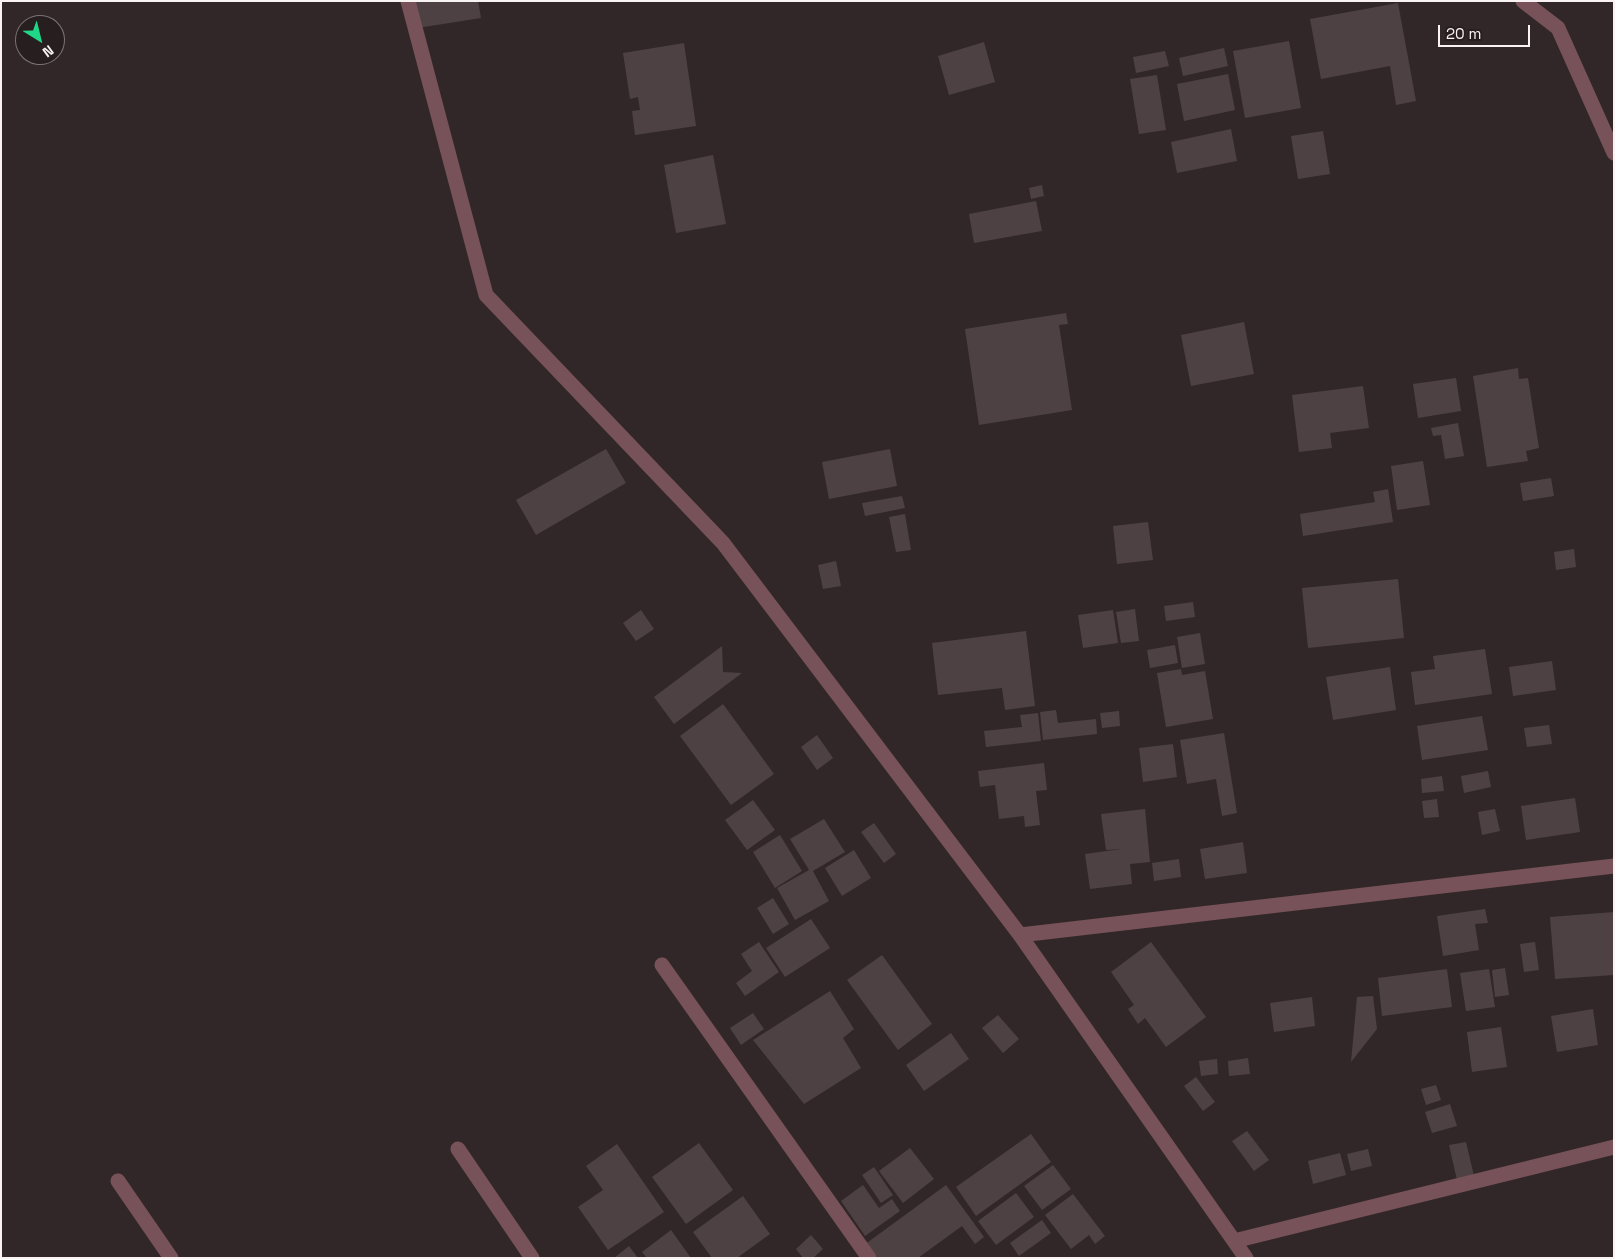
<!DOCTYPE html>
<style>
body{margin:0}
#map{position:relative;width:1615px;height:1259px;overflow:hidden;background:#312729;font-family:"Space Grotesk",sans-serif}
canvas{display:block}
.frame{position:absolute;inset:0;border:2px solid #faf3f4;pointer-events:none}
.north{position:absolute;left:15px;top:15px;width:50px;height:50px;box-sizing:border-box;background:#271e1f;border:1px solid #7b7374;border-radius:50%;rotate:144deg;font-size:14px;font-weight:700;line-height:20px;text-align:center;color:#faf3f4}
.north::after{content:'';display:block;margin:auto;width:18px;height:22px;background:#1ed888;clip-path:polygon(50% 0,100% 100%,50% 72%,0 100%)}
.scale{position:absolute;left:1438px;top:25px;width:92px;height:22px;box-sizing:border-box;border:2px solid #faf3f4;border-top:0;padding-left:6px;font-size:15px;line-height:18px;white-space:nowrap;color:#faf3f4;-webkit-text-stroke:4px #271e1f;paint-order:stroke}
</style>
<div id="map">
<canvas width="1615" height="1259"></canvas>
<div class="frame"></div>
<div class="north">N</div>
<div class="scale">20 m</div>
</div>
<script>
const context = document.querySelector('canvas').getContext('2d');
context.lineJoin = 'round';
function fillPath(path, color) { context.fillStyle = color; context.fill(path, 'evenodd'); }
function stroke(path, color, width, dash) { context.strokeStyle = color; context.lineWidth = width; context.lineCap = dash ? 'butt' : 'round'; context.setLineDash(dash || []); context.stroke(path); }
const building = new Path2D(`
 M407 1H478L481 18 411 29Z
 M1398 3 1416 101 1396 105 1390 66 1321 79 1310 19Z
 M1289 41 1301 108 1245 118 1233 51Z
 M984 42 995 82 949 95 938 56Z
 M684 43 696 126 635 135 632 111 640 110 638 97 630 99 623 53Z
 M1224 48 1228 66 1183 76 1179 58Z
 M1165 51 1169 66 1136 73 1133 57Z
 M1228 74 1235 110 1184 121 1177 84Z
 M1157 75 1166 130 1139 134 1130 79Z
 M1231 129 1237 161 1177 173 1171 142Z
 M1323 131 1330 174 1298 179 1291 136Z
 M713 155 726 224 676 233 664 165Z
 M1042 185 1044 196 1031 199 1029 188Z
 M1036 201 1042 231 974 243 969 214Z
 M1066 313 1068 324 1059 325 1072 410 979 425 965 329Z
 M1244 322 1254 374 1191 386 1181 335Z
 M1518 368 1519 379 1528 378 1539 448 1526 451 1528 461 1487 467 1473 376Z
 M1456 378 1461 411 1418 418 1413 384Z
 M1363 386 1369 428 1330 433 1332 448 1299 452 1292 395Z
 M1458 423 1464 456 1445 459 1441 435 1433 436 1431 428Z
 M606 449 626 483 536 535 516 500Z
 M890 449 897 486 829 499 822 462Z
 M1423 461 1430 505 1397 510 1391 466Z
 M1551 478 1554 496 1523 501 1520 483Z
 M1388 489 1393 522 1303 536 1300 514 1375 502 1373 492Z
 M902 496 905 508 865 516 862 503Z
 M905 514 911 550 896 552 889 517Z
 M1148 522 1153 560 1117 564 1113 526Z
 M1574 549 1576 567 1556 570 1554 552Z
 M836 561 841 586 823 589 818 565Z
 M1398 579 1404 638 1308 648 1302 588Z
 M1193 602 1195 617 1166 621 1164 606Z
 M1135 609 1139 641 1121 643 1116 612Z
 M641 610 654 629 636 641 623 623Z
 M1113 610 1118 643 1083 648 1078 615Z
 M1026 631 1035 706 1005 710 1002 688 938 695 932 643Z
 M1200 633 1205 664 1182 668 1177 637Z
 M1175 645 1178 663 1150 668 1147 650Z
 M722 646 723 672 742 673 674 724 654 697Z
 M1485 649 1492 694 1415 705 1411 672 1435 669 1433 656Z
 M1552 661 1556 690 1513 696 1509 667Z
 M1390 667 1396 710 1333 720 1326 677Z
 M1181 669 1182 675 1205 671 1213 719 1166 727 1157 673Z
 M723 704 774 774 731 805 680 736Z
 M1056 710 1058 723 1096 719 1097 734 1043 740 1040 712Z
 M1119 711 1120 726 1102 728 1100 713Z
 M1038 713 1041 741 986 747 984 731 1022 727 1020 715Z
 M1482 716 1488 750 1422 760 1417 726Z
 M1549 725 1552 744 1527 747 1524 728Z
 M1224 733 1237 813 1222 816 1216 779 1187 784 1180 740Z
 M817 735 833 758 817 770 801 747Z
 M1173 744 1177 777 1143 782 1139 748Z
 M1044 763 1047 790 1036 791 1040 825 1025 827 1024 816 999 819 995 785 980 787 978 771Z
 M1488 771 1491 787 1464 793 1461 776Z
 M1442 776 1444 791 1422 793 1421 779Z
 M1575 798 1580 832 1526 840 1521 806Z
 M1437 799 1439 817 1424 818 1422 801Z
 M753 800 775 830 747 850 725 820Z
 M1145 809 1150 862 1130 864 1132 884 1090 889 1085 854 1121 849 1106 850 1101 814Z
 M1495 809 1500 831 1482 835 1478 812Z
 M824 819 845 852 813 871 829 901 795 920 777 888 809 870 790 839Z
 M874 823 896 854 884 863 861 832Z
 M780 835 802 871 775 888 753 852Z
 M1243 842 1247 873 1205 879 1200 849Z
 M854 850 871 878 842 896 825 868Z
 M1179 859 1181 877 1154 881 1152 863Z
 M773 898 789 924 773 934 757 908Z
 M1485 909 1488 923 1475 924 1479 950 1443 956 1437 916Z
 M1614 912V975L1555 979 1550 917Z
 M811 919 830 948 785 977 766 948Z
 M759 942 779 972 745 996 736 983 752 971 741 954Z
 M1151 942 1206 1017 1166 1047 1145 1018 1138 1024 1128 1009 1134 1005 1111 972Z
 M1535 942 1539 970 1524 972 1520 944Z
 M882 955 932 1024 898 1050 847 980Z
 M1505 968 1509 995 1495 997 1492 970Z
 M1447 969 1452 1007 1382 1016 1378 978Z
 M1489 969 1495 1007 1466 1011 1460 973Z
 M830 991 854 1029 843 1038 861 1068 804 1104 753 1040Z
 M1373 996 1377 1029 1351 1062 1357 997Z
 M1312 997 1315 1026 1274 1032 1270 1003Z
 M1593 1009 1598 1045 1557 1052 1551 1016Z
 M753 1013 764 1029 741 1045 730 1028Z
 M998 1015 1019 1039 1003 1053 982 1028Z
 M1501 1027 1507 1067 1472 1072 1467 1032Z
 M951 1033 969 1059 924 1091 906 1065Z
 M1248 1058 1250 1074 1229 1076 1228 1061Z
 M1217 1059 1218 1074 1201 1076 1199 1061Z
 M1196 1077 1215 1102 1203 1111 1184 1086Z
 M1436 1085 1441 1100 1426 1105 1421 1089Z
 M1450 1104 1457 1126 1432 1133 1425 1112Z
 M1247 1131 1269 1160 1254 1171 1232 1141Z
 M1031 1134 1051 1162 976 1216 956 1187Z
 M1466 1142 1474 1176 1457 1180 1449 1145Z
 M699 1143 733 1190 686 1224 652 1177Z
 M617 1144 664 1212 608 1250 578 1207 603 1190 586 1166Z
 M910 1148 934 1179 903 1203 879 1171Z
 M1368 1149 1372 1166 1351 1171 1347 1154Z
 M1340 1153 1346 1175 1313 1184 1308 1161Z
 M1053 1165 1071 1189 1042 1210 1024 1186Z
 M874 1167 893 1195 881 1203 862 1175Z
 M863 1185 879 1208 892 1199 900 1211 865 1236 841 1201Z
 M946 1185 984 1237 975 1244 962 1226 918 1258H873L864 1245Z
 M1016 1193 1034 1217 996 1245 978 1221Z
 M1073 1194 1105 1236 1095 1244 1089 1235 1071 1249 1045 1215Z
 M743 1196 770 1234 737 1258H712L693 1232Z
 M1042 1220 1051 1233 1019 1256 1010 1243Z
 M671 1230 691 1258H647L642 1252Z
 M811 1235 823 1249 813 1258H803L796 1249Z
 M629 1246 638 1258H614Z`);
const minor = new Path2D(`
 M408 1 486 295 723 543 1020 935 1246 1258
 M1523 1 1558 28 1614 153
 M1020 935 1614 866
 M662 965 869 1258
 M458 1149 532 1258
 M118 1181 171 1258
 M1234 1241 1614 1147`);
fillPath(building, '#4d4143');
stroke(minor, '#775258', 15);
</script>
